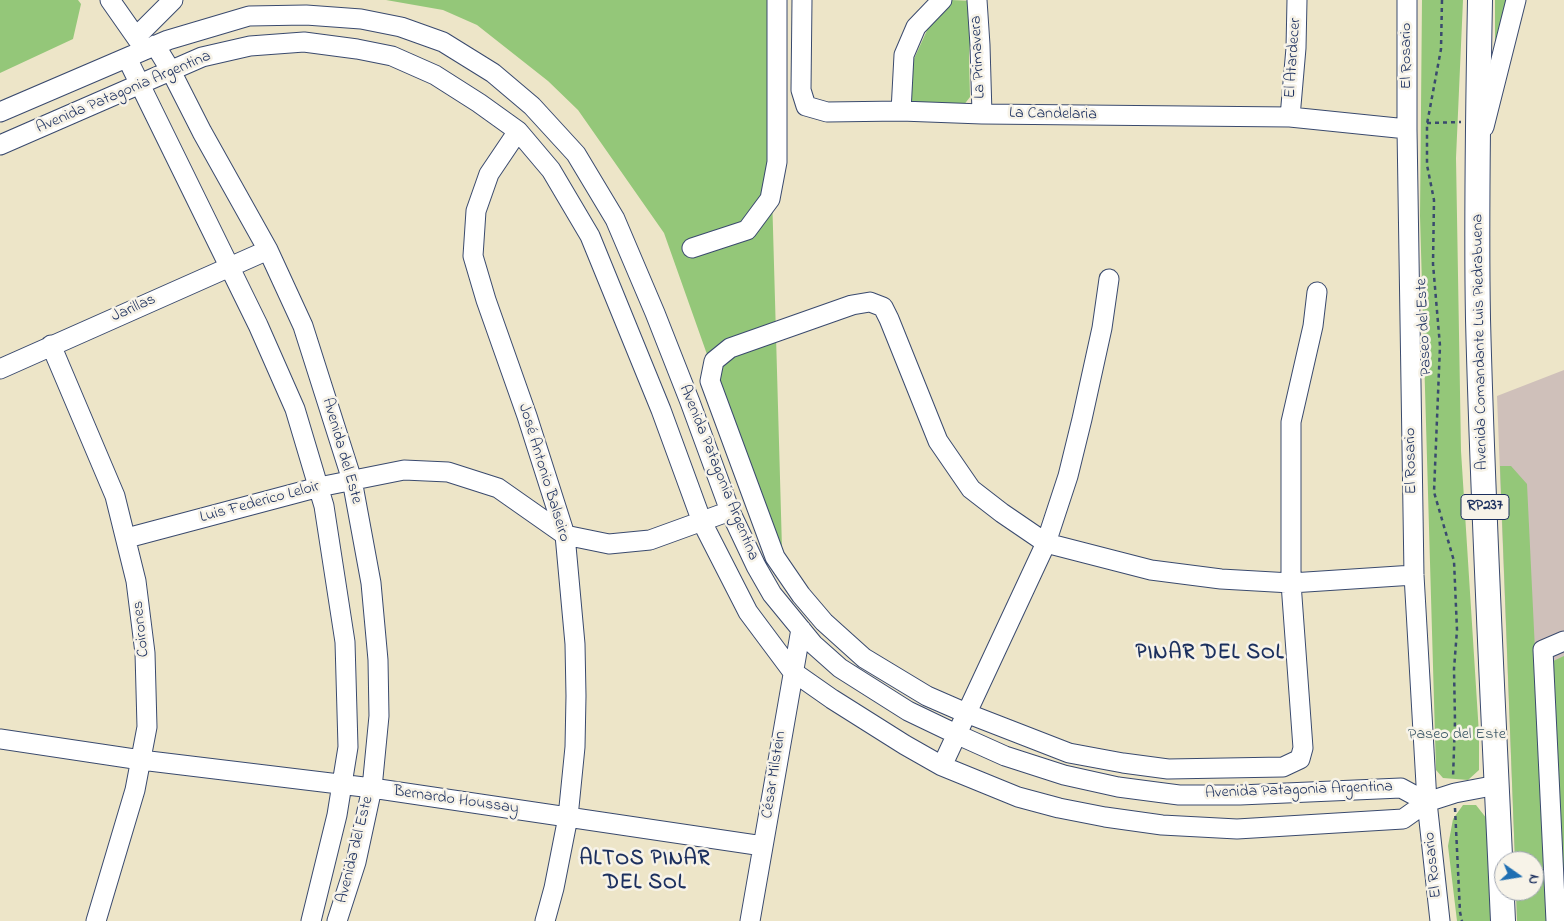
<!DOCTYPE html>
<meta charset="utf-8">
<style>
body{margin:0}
#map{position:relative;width:1564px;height:921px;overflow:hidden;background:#ede5c8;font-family:"Indie Flower",sans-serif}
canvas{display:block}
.north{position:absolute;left:1494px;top:851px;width:50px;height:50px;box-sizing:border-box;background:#f7f3e8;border:1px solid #9fa5b1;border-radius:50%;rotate:103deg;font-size:14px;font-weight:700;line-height:20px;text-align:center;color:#1b2f5e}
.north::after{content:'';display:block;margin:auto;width:18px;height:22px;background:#1f6fb2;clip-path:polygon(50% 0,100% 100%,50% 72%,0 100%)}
</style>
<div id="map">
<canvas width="1564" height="921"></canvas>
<div class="north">N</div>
</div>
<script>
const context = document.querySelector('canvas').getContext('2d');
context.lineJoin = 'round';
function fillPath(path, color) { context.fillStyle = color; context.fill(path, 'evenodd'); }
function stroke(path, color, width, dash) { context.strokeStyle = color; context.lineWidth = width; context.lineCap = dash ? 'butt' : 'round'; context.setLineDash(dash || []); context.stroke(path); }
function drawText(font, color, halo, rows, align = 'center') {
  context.font = font + ' "Indie Flower",sans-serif'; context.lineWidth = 5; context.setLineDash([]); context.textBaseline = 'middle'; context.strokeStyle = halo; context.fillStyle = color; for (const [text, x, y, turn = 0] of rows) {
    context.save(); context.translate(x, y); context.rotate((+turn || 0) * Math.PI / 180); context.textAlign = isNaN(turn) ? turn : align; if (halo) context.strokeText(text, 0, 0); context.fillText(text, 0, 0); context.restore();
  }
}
const industrial = new Path2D(`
 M1564 370V921H1517L1516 891H1534V861H1515L1497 396Z`);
const green = new Path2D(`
 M0 0H78L81 4 73 39 0 73Z
 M386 0H771V158L782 549H776L664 233 578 110 548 81 477 25 443 10Z
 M951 0 973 1 969 57 970 97 963 106 910 103 913 61 929 26Z
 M1422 0H1463L1456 158 1461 451 1479 734V770L1468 780 1443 778 1436 770 1420 216Z
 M1495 0H1509L1495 62Z
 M1500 466H1511L1527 484 1548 921H1517L1516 891H1534V861H1515Z
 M1564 656V890L1551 662Z
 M1463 805H1476L1487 819 1491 921H1457L1448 846 1453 819Z`);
const path = new Path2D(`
 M1442 0 1441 49 1427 124V165L1434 200 1433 264 1440 346 1434 492 1454 561 1457 630 1454 669 1455 721 1453 778
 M1427 123 1461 122
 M1455 808 1460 912 1462 921`);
const minor = new Path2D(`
 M110 0 145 50
 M802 0 801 90 806 106 827 112 901 111 982 114 1290 117 1407 129
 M977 0 980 45 982 114
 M1407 0V129L1414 575 1427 802 1440 921
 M136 37 173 0
 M155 45 171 71 202 132 268 250 303 326 352 480 371 583 378 660 379 716 372 788 356 862 337 921
 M127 58 258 325 295 409 324 506 345 642 348 747 337 815 311 921
 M901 111 904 55 916 27 942 0
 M0 112 168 40 249 16 306 15 361 19 401 27 443 42 493 73 532 106 576 154 615 219 655 313 690 402 730 511 756 566 772 594 813 644 840 668 908 711 956 734 1005 756 1064 775 1118 787 1179 795H1240L1401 788 1427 802
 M1290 117 1296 48 1297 0
 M1484 127 1516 0
 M518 131 489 174 476 211 473 256 486 300 527 416 565 535 575 644 576 696 575 747 568 817 554 888 545 921
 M0 145 202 57 250 46 304 42 357 49 392 56 435 75 479 103 518 131 551 170 590 236 661 410 702 522 748 612 792 671 832 699 905 745 942 766 1018 797 1059 808 1105 817 1162 825 1237 829 1403 819 1427 802 1455 793 1497 785
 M692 248 747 230 770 199 777 162V0
 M1317 292 1313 326 1291 422V583L1303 748 1300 759 1283 767 1168 769 1123 763 1069 753 966 713 927 696 864 658 824 622 801 595 775 557 710 381 714 361 730 348 852 305 870 302 883 307 889 319 938 441 971 489 1002 513 1046 543 1151 570 1221 579 1291 583 1414 575
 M51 345 115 496 136 581 145 653 147 727 135 790 96 921
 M0 369 268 250
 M127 538 319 487 404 470 448 472 498 488 565 535 609 544 650 540 730 511
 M0 739 141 760 372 788 763 846
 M942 766 1046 543 1068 476 1082 419 1102 328 1109 279
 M750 921 801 629
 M1556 921 1543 650 1564 641`);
const major = new Path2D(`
 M1480 0C1478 106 1476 213 1478 319 1483 520 1494 721 1503 921`);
const shields = [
 [1485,507,48]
];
const shieldNames = [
 ["RP237",1485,507]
];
const streetNames = [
 ["El Rosario",1407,56,-90],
 ["La Primavera",979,57,-93],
 ["El Atardecer",1294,58,-86],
 ["Avenida Patagonia Argentina",124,93,-23],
 ["La Candelaria",1053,115,1],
 ["Jarillas",134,309,-24],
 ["Paseo del Este",1425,327,-93],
 ["Avenida Comandante Luis Piedrabuena",1481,342,-91],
 ["Avenida del Este",341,451,74],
 ["El Rosario",1412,461,-91],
 ["José Antonio Balseiro",543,473,73],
 ["Avenida Patagonia Argentina",718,473,68],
 ["Luis Federico Leloir",260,503,-15],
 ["Coirones",142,629,-96],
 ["César Milstein",775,775,-81],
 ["Avenida Patagonia Argentina",1299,791,-2],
 ["Bernardo Houssay",456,801,8],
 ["Avenida del Este",356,850,-76],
 ["El Rosario",1434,865,-96]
];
const parkNames = [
 ["Paseo del Este",1457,735]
];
const districtNames = [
 ["PINAR DEL SOL",1210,655],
 ["ALTOS PINAR",645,861],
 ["DEL SOL",645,885]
];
fillPath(industrial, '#cfc0ba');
fillPath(green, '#94c779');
stroke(minor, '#3a4a6e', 21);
stroke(major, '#3a4a6e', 26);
stroke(path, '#3a4a6e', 2.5, [4, 4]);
stroke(minor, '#fff', 19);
stroke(major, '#fff', 24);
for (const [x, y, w] of shields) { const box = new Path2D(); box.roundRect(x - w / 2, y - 12.5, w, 25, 4); context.fillStyle = '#f7f3e8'; context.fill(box); stroke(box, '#1b2f5e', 1); }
drawText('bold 15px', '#1b2f5e', null, shieldNames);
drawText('16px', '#1b2f5e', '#f7f3e8', streetNames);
drawText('16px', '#395565', '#f7f3e8', parkNames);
context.letterSpacing = '1px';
drawText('bold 21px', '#1b2f5e', '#f7f3e8', districtNames);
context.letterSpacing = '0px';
</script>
